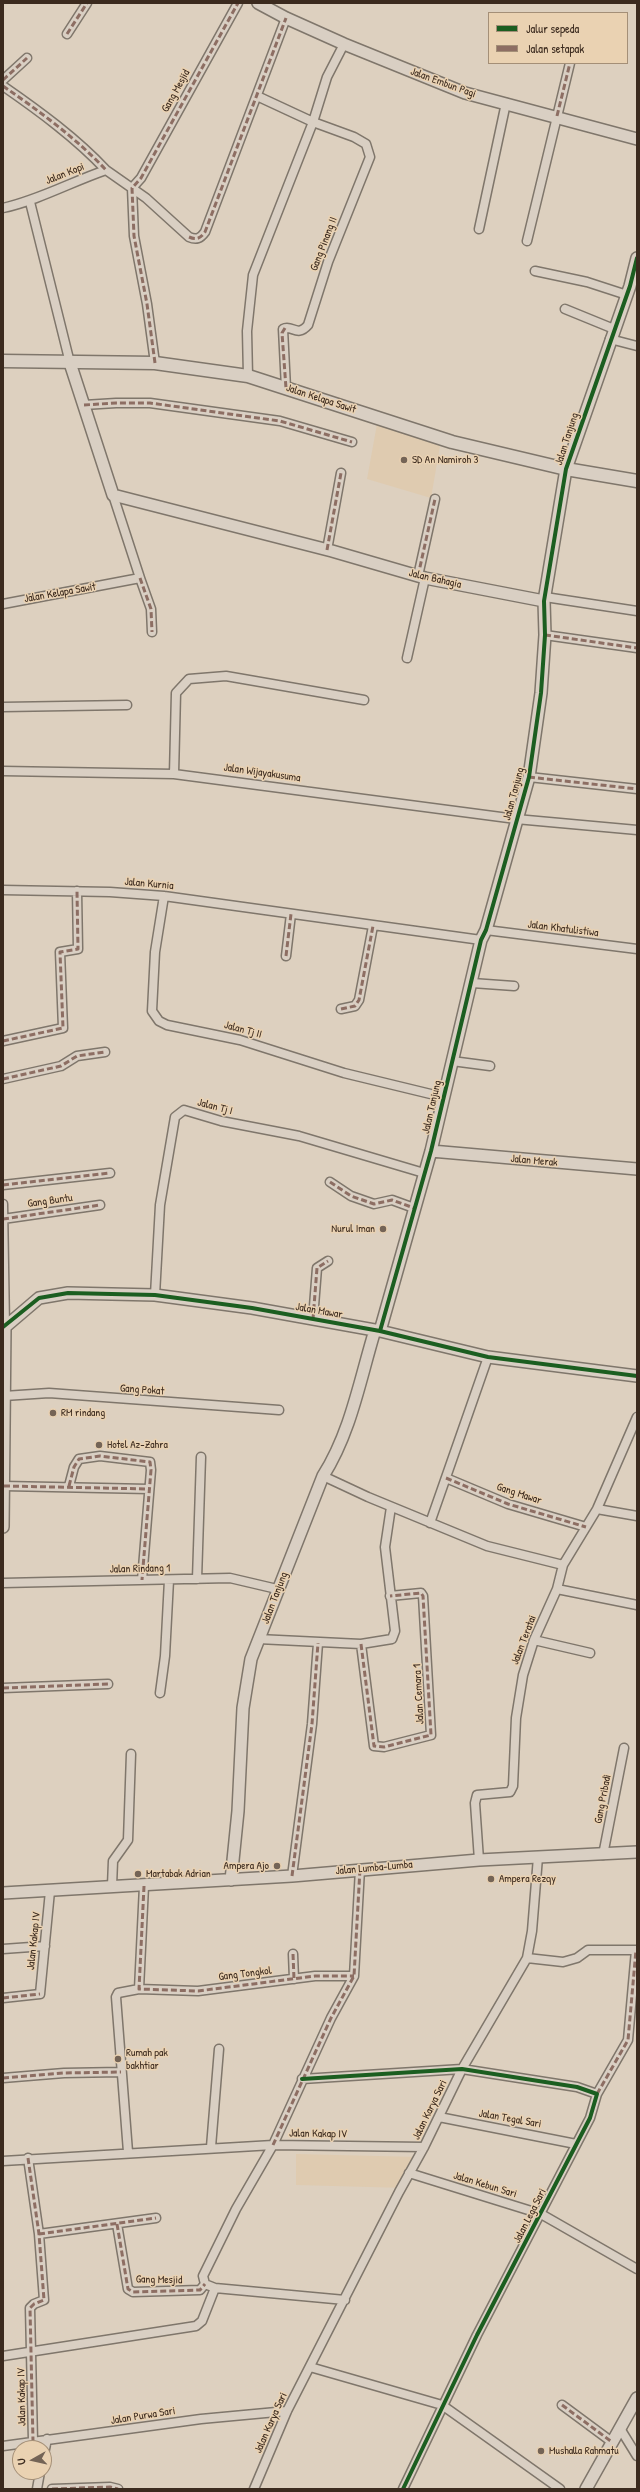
<!DOCTYPE html>
<style>
body{margin:0}
#map{position:relative;width:640px;height:2492px;overflow:hidden;background:#ddd0bf;font-family:"Patrick Hand",sans-serif}
canvas{display:block}
.frame{position:absolute;inset:0;border:4px solid #3b2a1e;pointer-events:none}
.legend{position:absolute;left:488px;top:12px;width:140px;height:52px;box-sizing:border-box;background:#ead2b2;border:1px solid #a48f77;margin:0;padding:5px 7px;list-style:none;font-size:12px;color:#3b2a1e}
.legend li{display:flex;align-items:center;gap:8px;height:20px}
.legend b{width:20px;border:1px solid #a48f77}
.north{position:absolute;left:12px;top:2440px;width:40px;height:40px;box-sizing:border-box;background:#ead2b2;border:1px solid #a48f77;border-radius:50%;rotate:262deg;font-size:11px;font-weight:700;line-height:16px;text-align:center;color:#3b2a1e}
.north::after{content:'';display:block;margin:auto;width:14px;height:18px;background:#746456;clip-path:polygon(50% 0,100% 100%,50% 72%,0 100%)}
</style>
<div id="map">
<canvas width="640" height="2492"></canvas>
<div class="frame"></div>
<ul class="legend">
<li><b style="height:5px;background:#1b5e20"></b>Jalur sepeda</li>
<li><b style="height:5px;background:#8d6e63"></b>Jalan setapak</li>
</ul>
<div class="north">U</div>
</div>
<script>
const context = document.querySelector('canvas').getContext('2d');
context.lineJoin = 'round';
function fillPath(path, color) { context.fillStyle = color; context.fill(path, 'evenodd'); }
function stroke(path, color, width, dash) { context.strokeStyle = color; context.lineWidth = width; context.lineCap = dash ? 'butt' : 'round'; context.setLineDash(dash || []); context.stroke(path); }
function drawText(font, color, halo, rows, align = 'center') {
  context.font = font + ' "Patrick Hand",sans-serif'; context.lineWidth = 3; context.setLineDash([]); context.textBaseline = 'middle'; context.strokeStyle = halo; context.fillStyle = color; for (const [text, x, y, turn = 0] of rows) {
    context.save(); context.translate(x, y); context.rotate((+turn || 0) * Math.PI / 180); context.textAlign = isNaN(turn) ? turn : align; if (halo) context.strokeText(text, 0, 0); context.fillText(text, 0, 0); context.restore();
  }
}
const built = new Path2D(`
 M377 424 441 440 431 498 367 479Z
 M296 2154 418 2157 405 2188 296 2185Z`);
const minor = new Path2D(`
 M67 34 87 3
 M3 80 27 58
 M3 86C39 111 76 138 106 170
 M257 96 313 122 354 137 366 144 370 157 328 262 308 325C297 338 292 324 283 329L286 388
 M132 188 141 178 238 3
 M132 188 134 236 147 304 155 363
 M30 202 70 363
 M3 208C39 200 71 182 106 170L146 198 189 237C196 240 200 239 205 232L286 18
 M479 229 506 103
 M527 241 570 63
 M535 271 587 282 627 295
 M565 309 614 329
 M610 339 637 346
 M248 376 247 331 253 275 313 122 327 77 344 44
 M84 405 116 403H150L280 421 352 442
 M327 550 341 473
 M418 576 435 499
 M140 578 151 609 152 632
 M545 597 637 611
 M3 604 140 578 113 495
 M545 635 637 648
 M407 658 425 578
 M3 707 127 705
 M3 771 174 774 516 819 637 830
 M174 774 176 693 189 679 226 676 364 700
 M529 777 637 789
 M3 890 110 892 164 896 481 940
 M164 896 155 952 152 1011 159 1021 167 1025 240 1040 344 1073 443 1097
 M486 930 637 949
 M286 956 291 914
 M472 983 514 986
 M341 1009 355 1006 359 1000 373 926
 M3 1041 63 1028 60 952 78 949 77 891
 M452 1061 490 1066
 M3 1079 61 1066 77 1056 105 1052
 M330 1182 351 1196 374 1204 392 1200 414 1208
 M3 1185 110 1173
 M3 1204 5 1327
 M3 1219 100 1205
 M155 1295 160 1205 175 1117 184 1110 221 1121 299 1136 424 1173
 M313 1319 317 1268 328 1261
 M4 1396 49 1393 279 1410
 M323 1476 368 1497 487 1546 563 1565
 M446 1478 508 1504 586 1527
 M4 1486 149 1489
 M69 1486 74 1467 79 1459 100 1456 150 1462 151 1470 142 1580
 M597 1509 637 1516
 M430 1523 488 1357
 M197 1579 201 1457
 M3 1583 230 1578 277 1589
 M557 1589 637 1605
 M258 1639 361 1644 392 1639 395 1631 385 1547 391 1507
 M534 1640 590 1653
 M361 1644 374 1746 384 1747 431 1735 423 1596 421 1593 390 1596
 M3 1688 108 1684
 M160 1693 165 1656 169 1580
 M603 1855 624 1748
 M479 1860 475 1803 477 1795 510 1792 513 1786 516 1718 523 1675 534 1640 557 1589 563 1565 597 1509 637 1417
 M292 1876 312 1724 318 1643
 M112 1886 113 1861 128 1840 131 1754
 M144 1886 139 1989 198 1991 315 1976H354
 M3 1949 45 1946
 M293 1954 294 1979
 M527 1958 563 1962 577 1958 588 1950H637
 M3 1998 40 1994 50 1891
 M3 2078 64 2073 121 2072
 M302 2079 462 2069 577 2087 597 2094 590 2118 477 2335 403 2489
 M597 2094 628 2040 636 1950
 M439 2117 576 2144
 M211 2147 219 2049
 M128 2152 116 1997 118 1993 139 1989
 M28 2158 39 2234 44 2300 34 2304 30 2308 33 2441
 M3 2161 273 2145 424 2147
 M409 2173 541 2214 637 2269
 M117 2224 128 2289 133 2292 200 2290 205 2284
 M39 2234 156 2218
 M345 2300 215 2288 205 2284 203 2276 236 2209 273 2145 331 2018 354 1976 360 1869
 M3 2356 196 2326 202 2321 215 2288
 M310 2367 442 2405 560 2489
 M562 2405 612 2442
 M621 2430 637 2456
 M3 2446 201 2419 287 2411
 M44 2454 47 2439
 M37 2489 40 2472
 M52 2489 110 2487 118 2489
 M254 2489 287 2411 399 2192 424 2147 462 2069 527 1958 532 1931 538 1857`);
const tertiary = new Path2D(`
 M258 3 286 18 344 44 465 93 637 139
 M70 363 113 495 332 551 425 578 544 601
 M431 1151 637 1169
 M5 1327 39 1298 68 1293 155 1295 252 1308 380 1331 488 1357 637 1376
 M380 1331 431 1151 481 940 486 930 529 777 541 693 545 635 544 601 566 469 630 286 637 258
 M3 1527 5 1327
 M231 1880 238 1811 243 1708 251 1659 323 1476C351 1432 360 1379 375 1330
 M3 1893 292 1876 479 1860 637 1852
 M586 2489 637 2398`);
const secondary = new Path2D(`
 M3 361 155 363 248 376 452 442 566 469 637 481`);
const quiet = new Path2D(`
 M67 34 87 3
 M3 80 27 58
 M3 86C39 111 76 138 106 170
 M557 116 570 63
 M189 237C196 240 200 239 205 232L286 18
 M285 328 282 333 286 388
 M155 363 147 304 134 236 132 188 141 178 238 3
 M84 405 116 403H150L280 421 352 442
 M327 550 341 473
 M418 576 435 499
 M140 578 151 609 152 632
 M545 635 637 648
 M529 777 637 789
 M286 956 291 914
 M341 1009 355 1006 359 1000 373 926
 M3 1041 63 1028 60 952 78 949 77 891
 M3 1079 61 1066 77 1056 105 1052
 M330 1182 351 1196 374 1204 392 1200 414 1208
 M3 1185 110 1173
 M3 1219 100 1205
 M313 1319 317 1268 328 1261
 M446 1478 508 1504 586 1527
 M4 1486 149 1489
 M69 1486 74 1467 79 1459 100 1456 150 1462 151 1470 142 1580
 M361 1644 374 1746 384 1747 431 1735 423 1596 421 1593 390 1596
 M3 1688 108 1684
 M292 1876 312 1724 318 1643
 M144 1886 139 1989 198 1991 315 1976H354
 M293 1954 294 1979
 M3 1998 40 1994
 M3 2078 64 2073 121 2072
 M597 2094 628 2040 636 1950
 M273 2145 331 2018 354 1976 360 1869
 M28 2158 39 2234 44 2300 34 2304 30 2308 33 2441
 M117 2224 128 2289 133 2292 200 2290 205 2284
 M39 2234 156 2218
 M562 2405 612 2442
 M52 2489 110 2487 118 2489`);
const cycleway = new Path2D(`
 M3 1327 39 1298 68 1293 155 1295 252 1308 380 1331 488 1357 637 1376
 M380 1331 431 1151 481 940 486 930 529 777 541 693 545 635 544 601 566 469 630 286 637 258
 M302 2079 462 2069 577 2087 597 2094 590 2118 477 2335 403 2489`);
const markers = [
 [404,460,4,"#746456"],
 [383,1229,4,"#746456"],
 [53,1413,4,"#746456"],
 [99,1445,4,"#746456"],
 [277,1866,4,"#746456"],
 [138,1874,4,"#746456"],
 [491,1879,4,"#746456"],
 [118,2059,4,"#746456"],
 [541,2451,4,"#746456"]
];
const streetNames = [
 ["Jalan Embun Pagi",443,83,20],
 ["Gang Mesjid",176,91,-61],
 ["Jalan Kopi",65,174,-22],
 ["Gang Pinang II",324,244,-69],
 ["Jalan Kelapa Sawit",321,399,18],
 ["Jalan Tanjung",567,439,-72],
 ["Jalan Bahagia",435,579,13],
 ["Jalan Kelapa Sawit",60,593,-10],
 ["Jalan Wijayakusuma",262,773,8],
 ["Jalan Tanjung",514,794,-75],
 ["Jalan Kurnia",149,884,5],
 ["Jalan Khatulistiwa",563,929,7],
 ["Jalan Tj II",243,1030,15],
 ["Jalan Tj I",215,1107,15],
 ["Jalan Tanjung",432,1107,-77],
 ["Jalan Merak",534,1161,5],
 ["Gang Buntu",50,1201,-8],
 ["Jalan Mawar",319,1311,10],
 ["Gang Pokat",142,1390,4],
 ["Gang Mawar",519,1494,18],
 ["Jalan Rindang 1",140,1569,-1],
 ["Jalan Tanjung",275,1598,-69],
 ["Jalan Teratai",524,1640,-69],
 ["Jalan Cemara 1",419,1694,-93],
 ["Gang Pribadi",603,1799,-79],
 ["Jalan Lumba-Lumba",374,1868,-5],
 ["Jalan Kakap IV",34,1941,-84],
 ["Gang Tongkol",245,1974,-7],
 ["Jalan Karya Sari",430,2110,-64],
 ["Jalan Tegal Sari",510,2119,10],
 ["Jalan Kakap IV",318,2134,1],
 ["Jalan Kebun Sari",485,2185,17],
 ["Jalan Lega Sari",530,2216,-63],
 ["Gang Mesjid",159,2280,1],
 ["Jalan Kakap IV",22,2397,-91],
 ["Jalan Purwa Sari",143,2416,-9],
 ["Jalan Karya Sari",271,2423,-66]
];
const poiNames = [
 ["SD An Namiroh 3",412,460],
 ["Nurul Iman",375,1229,"right"],
 ["RM rindang",61,1413],
 ["Hotel Az-Zahra",107,1445],
 ["Ampera Ajo",269,1866,"right"],
 ["Martabak Adrian",146,1874],
 ["Ampera Rezqy",499,1879],
 ["Rumah pak",126,2053],
 ["bakhtiar",126,2066],
 ["Mushalla Rahmatu",549,2451]
];
fillPath(built, '#dfcbb0');
stroke(minor, '#7f766b', 11);
stroke(tertiary, '#7f766b', 14);
stroke(secondary, '#7f766b', 15);
stroke(minor, '#d9cfc3', 8);
stroke(tertiary, '#d9cfc3', 11);
stroke(secondary, '#d9cfc3', 12);
stroke(quiet, '#8d6e63', 3, [6, 3]);
stroke(cycleway, '#1b5e20', 4);
for (const [x, y, r, color] of markers) { const dot = new Path2D(); dot.arc(x, y, r, 0, 2 * Math.PI); context.fillStyle = color; context.fill(dot); stroke(dot, '#ead2b2', 1.5); }
drawText('11px', '#3b2a1e', '#ead2b2', streetNames);
drawText('11px', '#3b2a1e', '#ead2b2', poiNames, 'left');
</script>
